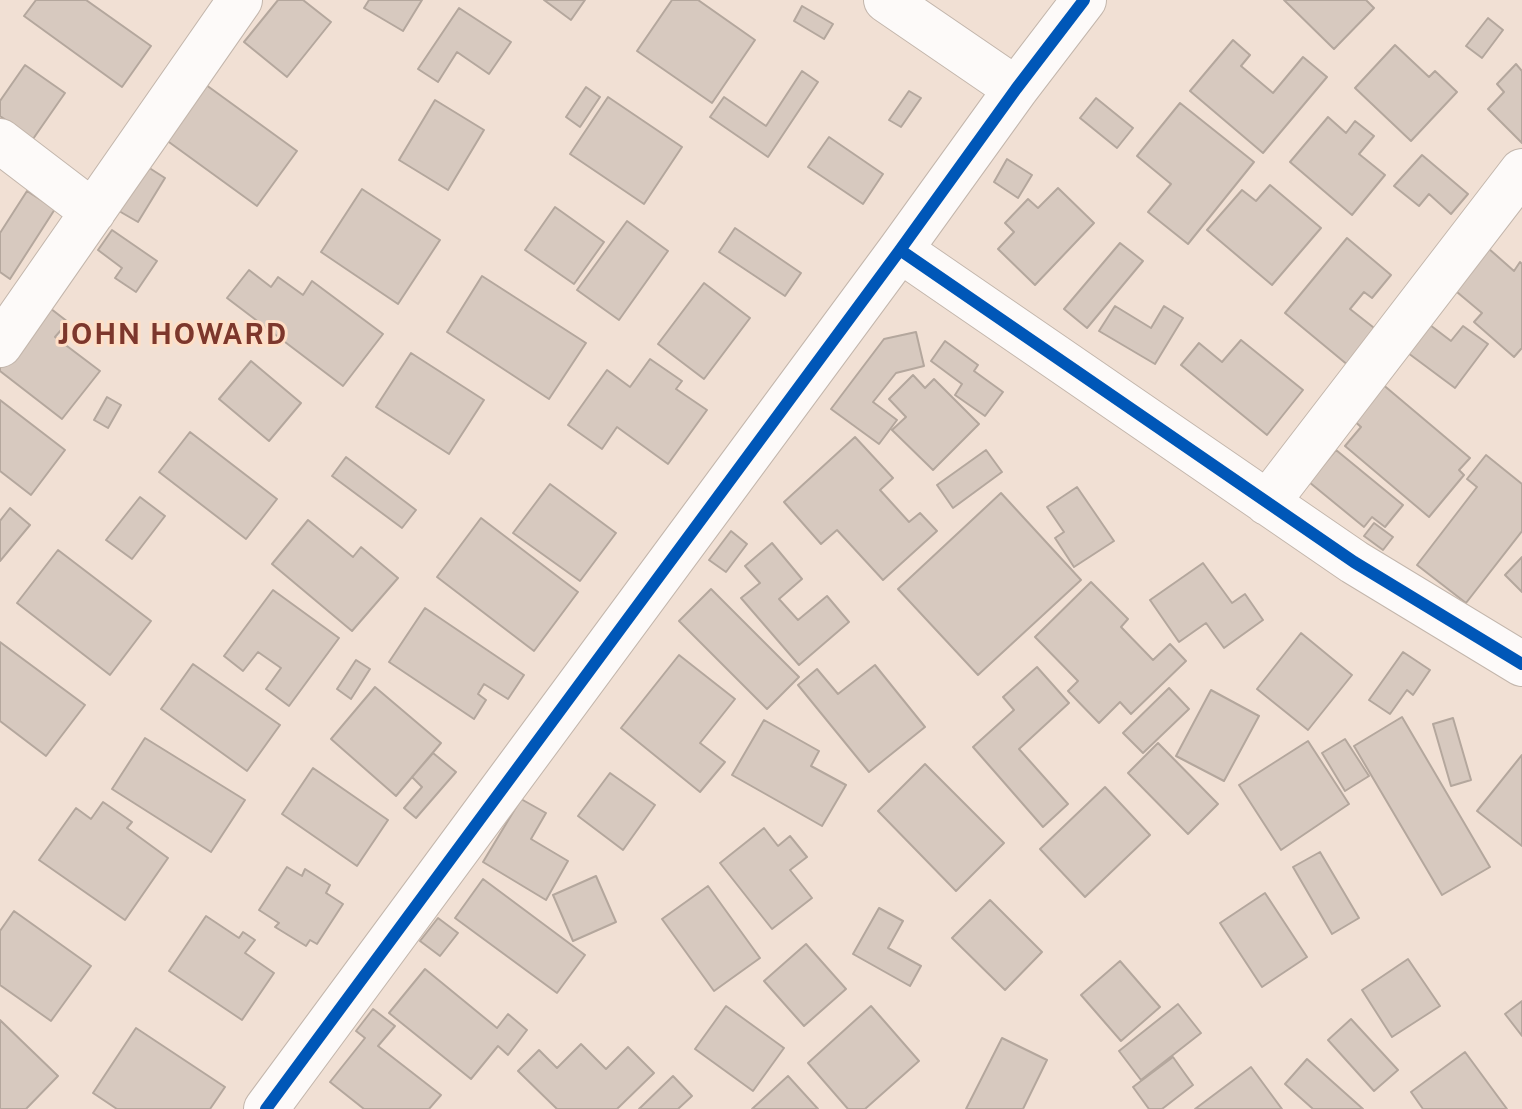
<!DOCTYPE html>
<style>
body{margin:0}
canvas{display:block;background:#f1e0d4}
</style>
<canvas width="1522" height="1109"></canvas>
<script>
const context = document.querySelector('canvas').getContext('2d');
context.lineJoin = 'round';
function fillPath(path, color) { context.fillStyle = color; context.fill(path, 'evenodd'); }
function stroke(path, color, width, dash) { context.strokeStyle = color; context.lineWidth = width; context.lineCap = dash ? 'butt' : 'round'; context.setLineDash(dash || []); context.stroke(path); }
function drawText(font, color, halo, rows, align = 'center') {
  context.font = font + ' "Public Sans",sans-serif'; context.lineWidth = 6; context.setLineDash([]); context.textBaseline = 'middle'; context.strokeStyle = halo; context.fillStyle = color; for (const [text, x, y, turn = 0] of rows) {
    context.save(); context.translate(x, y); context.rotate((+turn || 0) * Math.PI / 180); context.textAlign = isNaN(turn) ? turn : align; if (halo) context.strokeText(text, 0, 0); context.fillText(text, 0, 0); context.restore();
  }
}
const building = new Path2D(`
 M36 0H86L151 46 122 87 24 16Z
 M278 0H303L331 22 287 77 244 42Z
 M369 0H422L403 31 364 8Z
 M544 0H585L571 20Z
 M672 0H698L755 40 712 103 637 51Z
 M1284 0H1366L1374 8 1334 49Z
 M802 6 833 24 824 39 794 21Z
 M459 8 511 42 489 74 457 52 438 82 418 69Z
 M1488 18 1503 30 1482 58 1466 46Z
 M1233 40 1250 55 1241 66 1273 93 1303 57 1327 77 1263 153 1190 91Z
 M1395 45 1429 77 1435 71 1457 92 1411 141 1355 88Z
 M1516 64 1522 71V143L1488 109 1504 92 1497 84Z
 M25 65 65 93 33 139 0 116V101Z
 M802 71 818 82 768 157 710 117 724 97 766 126Z
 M202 82 297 151 257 206 162 137Z
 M586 87 600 97 580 127 566 117Z
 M909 91 921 98 901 127 889 120Z
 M608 97 682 147 644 204 570 154Z
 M1096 98 1133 128 1117 148 1080 118Z
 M435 100 484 130 448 190 399 160Z
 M1180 103 1254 162 1188 244 1148 212 1171 184 1137 156Z
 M1328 117 1346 133 1355 121 1374 136 1359 154 1385 175 1352 215 1290 162Z
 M829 137 883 174 863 204 808 167Z
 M1422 155 1468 194 1451 214 1429 194 1419 206 1394 186Z
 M1007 159 1032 175 1018 198 994 182Z
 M140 162 165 178 138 222 112 207Z
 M1270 185 1321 228 1272 285 1207 230 1242 190 1256 201Z
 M1058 188 1094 223 1035 285 998 249 1014 232 1005 223 1028 199 1038 208Z
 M362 189 440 240 398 304 321 252Z
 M27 191 55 209 10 279 0 272V233Z
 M555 207 604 242 574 284 525 250Z
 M627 221 668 251 619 320 577 290Z
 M735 228 801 273 785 296 719 252Z
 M112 230 157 261 136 292 115 278 122 268 98 250Z
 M1347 238 1391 275 1372 298 1364 292 1350 309 1378 331 1349 366 1285 313Z
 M1480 241 1514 271 1520 262 1522 264V348L1514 357 1474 322 1482 313 1445 282Z
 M1120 243 1143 261 1087 328 1064 309Z
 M249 270 271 287 278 277 303 295 312 281 383 334 343 386 227 298Z
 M482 276 586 343 549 399 447 332Z
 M704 283 750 318 704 379 658 344Z
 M46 305 68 322 55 337 100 371 62 419 0 371V366Z
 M1115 306 1151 328 1164 306 1183 318 1155 364 1099 331Z
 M1430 325 1451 341 1463 326 1488 344 1455 388 1408 353Z
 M916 332 924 366 896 373 873 402 897 420 879 444 831 409 884 339Z
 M1241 340 1303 390 1267 435 1181 365 1199 343 1222 362Z
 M945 341 978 365 974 371 1003 392 985 416 955 395 962 384 931 361Z
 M411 353 484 400 449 454 376 407Z
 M650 359 682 381 676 389 707 410 668 464 617 427 602 449 568 425 607 370 630 387Z
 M251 361 301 403 269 441 219 399Z
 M913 375 925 388 934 379 979 424 933 470 892 430 906 417 889 399Z
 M1381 383 1470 458 1459 470 1464 475 1429 517 1345 446 1361 427 1351 418Z
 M107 397 121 405 108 428 94 420Z
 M0 400 65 450 31 495 0 471Z
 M190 432 277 499 246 539 159 472Z
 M855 437 893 478 880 490 909 522 920 513 937 531 883 580 837 530 821 544 784 502Z
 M986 450 1002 472 953 508 937 485Z
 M1336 450 1403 505 1385 527 1372 517 1364 527 1309 482Z
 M1486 455 1522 484V531L1466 603 1417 565 1477 487 1467 479Z
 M346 457 416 510 402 528 332 476Z
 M550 484 616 533 580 581 513 533Z
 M1077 487 1114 541 1074 567 1055 538 1064 532 1047 507Z
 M1001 493 1081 580 978 675 898 589Z
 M140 497 165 516 132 559 106 540Z
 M10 508 30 525 0 561V521Z
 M481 518 578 592 534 651 437 577Z
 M308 520 353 557 361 547 398 578 352 631 272 564Z
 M1374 523 1393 537 1383 550 1364 536Z
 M731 531 747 544 726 572 709 560Z
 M772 543 802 579 779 599 798 620 827 596 849 622 799 665 741 598 760 583 745 566Z
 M58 550 151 621 110 675 17 603Z
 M1522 557V592L1505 575Z
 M1203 563 1232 603 1245 594 1263 620 1224 648 1206 623 1179 642 1150 600Z
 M1091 582 1128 619 1121 627 1153 660 1170 644 1186 661 1131 714 1120 702 1099 723 1068 691 1078 681 1035 637Z
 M711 589 799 677 767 709 679 621Z
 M273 590 339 638 289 706 266 689 281 668 258 652 243 671 224 656Z
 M425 608 524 675 508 699 484 684 478 694 486 700 474 719 389 662Z
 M1301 633 1352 675 1308 730 1257 689Z
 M0 642 85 705 46 756 0 721Z
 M1403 652 1430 670 1413 695 1407 690 1390 714 1369 700Z
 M679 655 735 699 700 743 725 762 700 792 621 728Z
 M356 660 370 669 351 699 337 689Z
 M193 664 280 725 247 771 161 709Z
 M875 665 925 727 869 772 798 685 817 669 838 694Z
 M1037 667 1069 703 1019 749 1068 804 1043 827 973 747 1014 710 1003 697Z
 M375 687 441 743 396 796 331 739Z
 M1169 688 1189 709 1143 753 1123 733Z
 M1211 690 1259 716 1224 781 1176 756Z
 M1402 717 1490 867 1442 895 1354 746Z
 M1453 718 1471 780 1451 786 1433 724Z
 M764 720 819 751 811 766 846 785 822 826 732 775Z
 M145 738 245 800 211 852 112 789Z
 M1345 739 1369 776 1345 791 1322 753Z
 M1308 741 1349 804 1281 850 1239 785Z
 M1158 743 1218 804 1188 834 1128 773Z
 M433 753 456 772 416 818 404 808 422 787 412 777Z
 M1522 755V846L1477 811Z
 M925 764 1004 843 956 891 878 811Z
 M313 768 388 820 357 866 282 814Z
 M610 773 655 805 623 850 578 816Z
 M1105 787 1150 835 1085 897 1040 849Z
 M521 799 546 813 531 839 568 861 546 900 483 862Z
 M103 802 132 822 127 828 168 858 125 920 39 860 76 808 91 819Z
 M764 828 778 846 790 836 807 857 790 870 812 898 772 929 720 863Z
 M1320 852 1359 918 1332 934 1293 867Z
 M287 867 302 876 305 869 330 885 326 893 343 904 317 944 310 940 306 946 275 927 279 923 259 910Z
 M596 876 616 922 573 941 553 895Z
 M483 879 585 955 557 993 455 918Z
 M708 886 760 958 714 991 662 919Z
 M1265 893 1307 957 1262 987 1220 923Z
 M990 900 1042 952 1005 990 952 938Z
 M879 908 903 921 888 948 921 966 910 986 853 954Z
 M14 911 91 966 51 1021 0 985V931Z
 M206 916 239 938 243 932 255 940 245 953 274 973 242 1020 169 971Z
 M438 918 458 933 440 956 420 941Z
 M806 944 846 989 804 1026 764 981Z
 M1408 959 1440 1006 1392 1037 1362 990Z
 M1120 961 1160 1007 1121 1041 1081 995Z
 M425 969 497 1028 508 1014 527 1030 508 1055 498 1046 471 1079 389 1013Z
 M1522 1001V1036L1505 1014Z
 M1178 1004 1201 1033 1141 1080 1119 1051Z
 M726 1006 784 1048 753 1091 695 1049Z
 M871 1006 919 1061 865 1109H848L808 1063Z
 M373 1009 395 1026 378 1046 441 1095 429 1109H364L330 1082 365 1038 356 1031Z
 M1351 1019 1398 1070 1374 1091 1328 1040Z
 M0 1020 58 1076 26 1109H0Z
 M136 1028 225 1087 210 1109H117L93 1093Z
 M1002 1038 1047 1060 1023 1109H966Z
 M581 1044 606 1069 628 1047 654 1073 617 1109H557L518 1071 539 1050 557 1068Z
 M1465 1052 1507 1109H1423L1411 1092Z
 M1173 1057 1193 1085 1162 1109H1149L1133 1087Z
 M1307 1059 1363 1109H1313L1285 1084Z
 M1251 1067 1282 1109H1195Z
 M673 1076 692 1096 678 1109H639Z
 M788 1076 818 1109H752Z`);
const minor = new Path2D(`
 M886 0 1016 89
 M0 141 93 212
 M900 250 1354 562 1522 664
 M0 345 240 0
 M1267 503 1522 171
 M266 1109 900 250 1016 89 1084 0`);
const cycleway = new Path2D(`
 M900 250 1354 562 1522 664
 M266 1109 900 250 1016 89 1084 0`);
const districtNames = [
 ["JOHN HOWARD",173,335]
];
fillPath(building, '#d7c9bf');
stroke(building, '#b4a79d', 2);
stroke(minor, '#c3b6ac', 46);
stroke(minor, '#fdfaf9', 44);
stroke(cycleway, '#0057b8', 12);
context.letterSpacing = '2px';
drawText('bold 28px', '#7d372c', '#fedfc7', districtNames);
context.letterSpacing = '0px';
</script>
